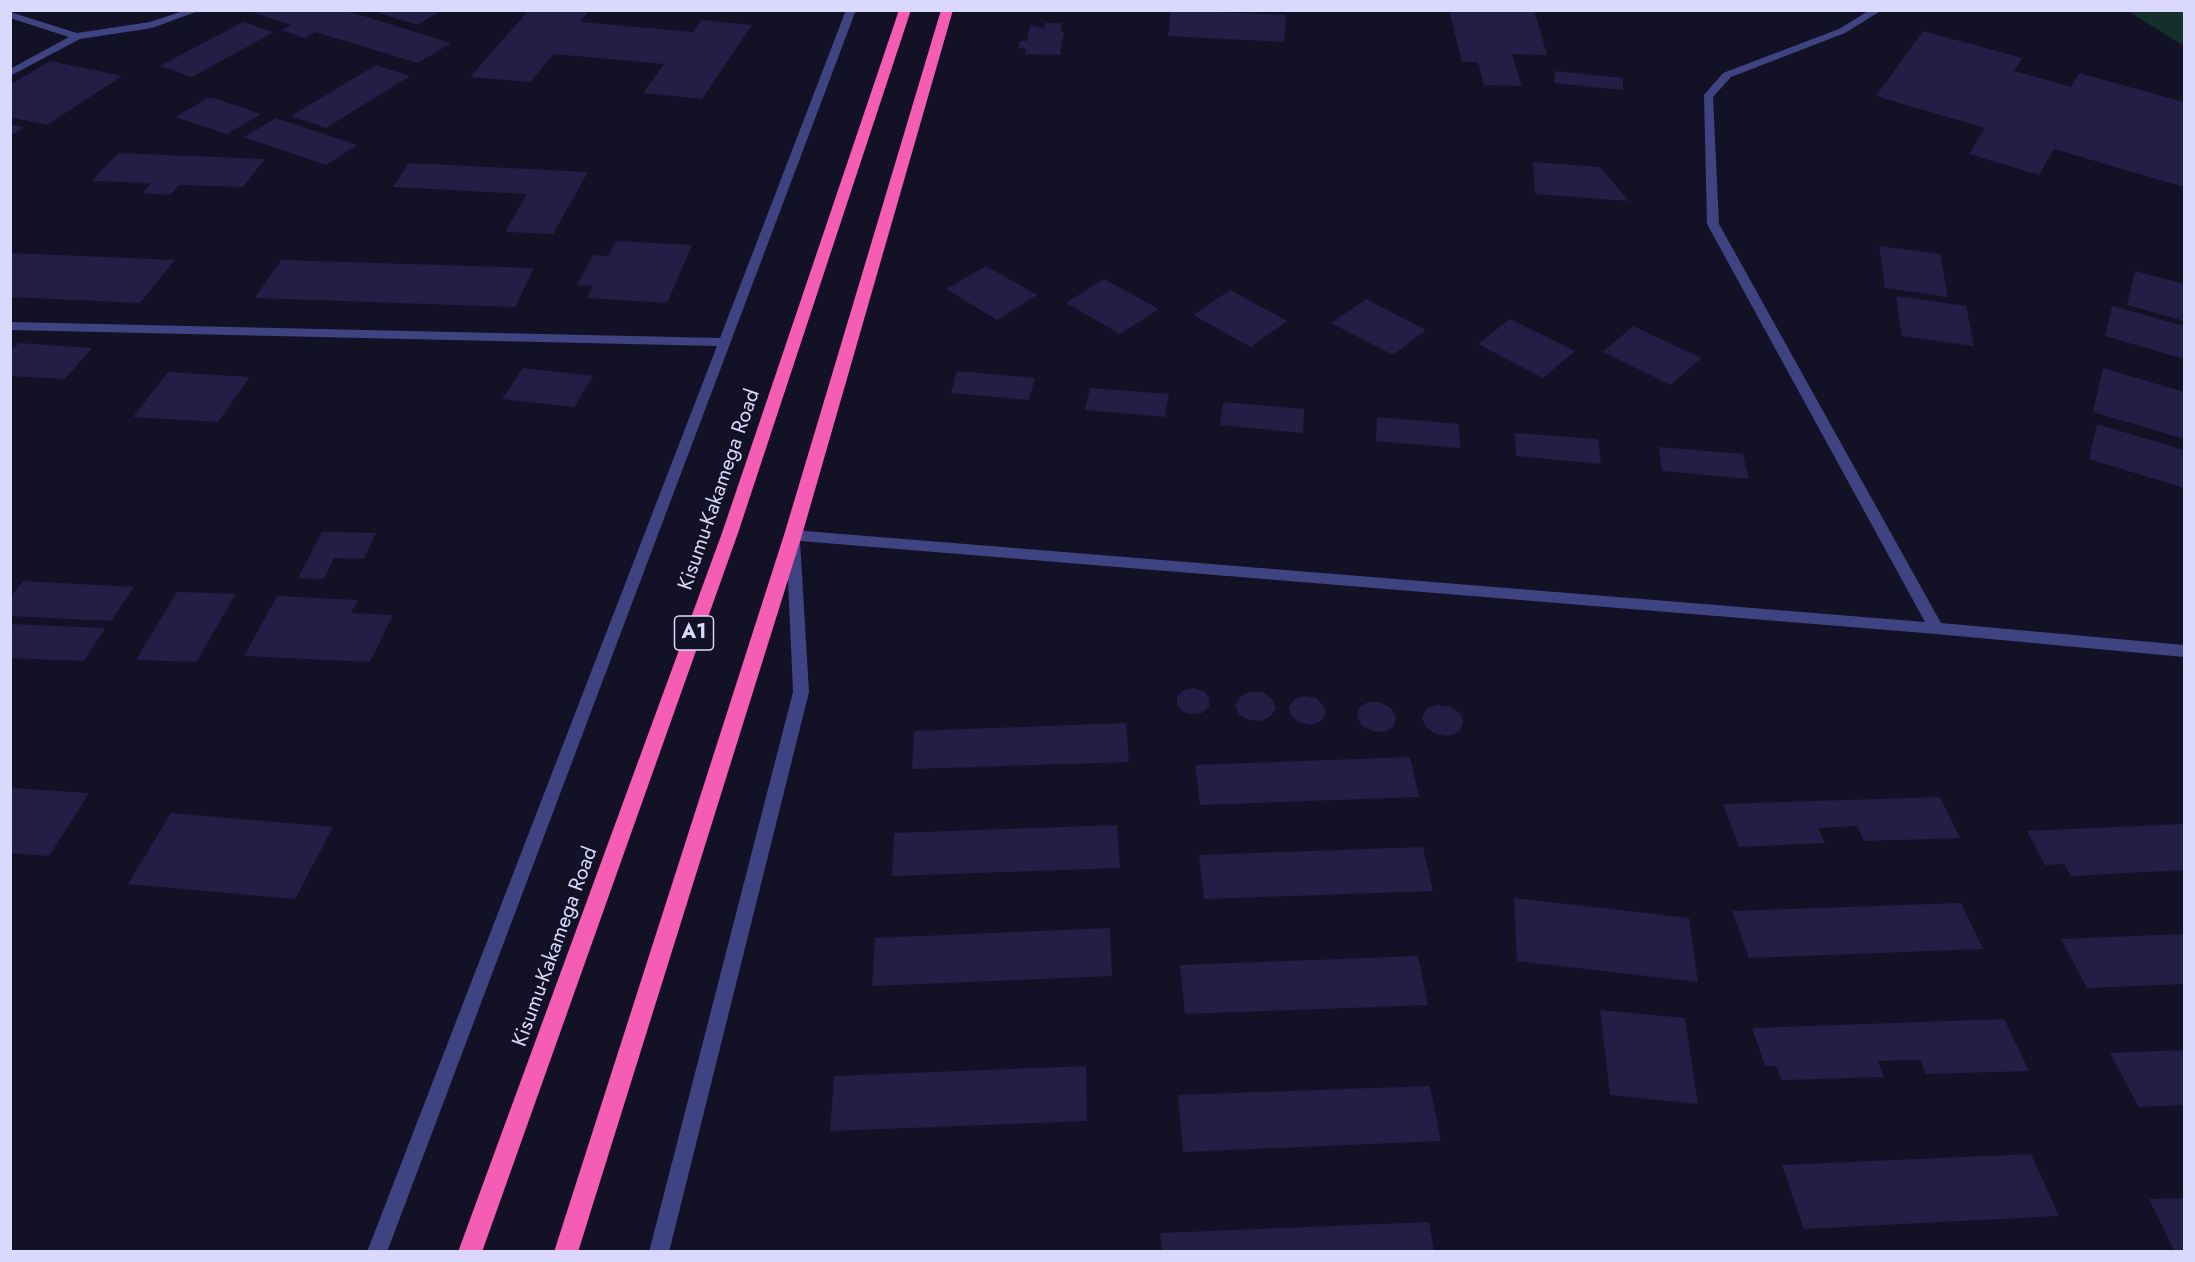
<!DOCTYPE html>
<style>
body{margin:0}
#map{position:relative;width:2195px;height:1262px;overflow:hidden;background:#131126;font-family:Jost,sans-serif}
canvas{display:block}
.frame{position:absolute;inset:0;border:12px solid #dad9fd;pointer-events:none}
</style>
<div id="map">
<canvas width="2195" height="1262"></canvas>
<div class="frame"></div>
</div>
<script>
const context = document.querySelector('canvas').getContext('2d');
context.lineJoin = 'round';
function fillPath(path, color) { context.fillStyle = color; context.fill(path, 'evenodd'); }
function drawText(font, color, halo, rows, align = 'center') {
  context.font = font + ' Jost,sans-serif'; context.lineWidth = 4.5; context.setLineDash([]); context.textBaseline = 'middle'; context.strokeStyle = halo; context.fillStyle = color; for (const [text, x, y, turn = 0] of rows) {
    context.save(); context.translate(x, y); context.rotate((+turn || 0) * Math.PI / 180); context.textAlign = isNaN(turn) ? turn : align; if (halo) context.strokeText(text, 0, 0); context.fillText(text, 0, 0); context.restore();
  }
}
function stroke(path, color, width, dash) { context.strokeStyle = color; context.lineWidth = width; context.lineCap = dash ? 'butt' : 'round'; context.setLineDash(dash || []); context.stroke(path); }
const green = new Path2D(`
 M2128 11H2184V46Z`);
const building = new Path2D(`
 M246 10H344L451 43 418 63 315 32 304 38 281 30 291 25Z
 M370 10H442L417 25Z
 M529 10H590L580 22 693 32 701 20 752 25 702 99 643 93 664 64 554 54 530 82 470 77Z
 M1171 10 1286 15 1284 42 1168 36Z
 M1449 10H1534L1547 55 1512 54 1522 86 1484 85 1478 62H1462Z
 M243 22 274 32 192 77 160 66Z
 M1045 23H1062L1061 32H1064L1060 55 1025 54 1026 49 1018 48 1020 41H1027L1030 25 1044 28Z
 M1923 31 2022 58 2014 71 2071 87 2079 73 2184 102V187L2054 149 2039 175 1969 154 1985 128 1876 96Z
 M50 61 122 76 47 125 10 117V85Z
 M376 65 410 76 326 128 291 116Z
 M1555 71 1623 78V90L1554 83Z
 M210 97 261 114 227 134 175 117Z
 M276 118 357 145 326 165 244 137Z
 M10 124 24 127 10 136Z
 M118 153 265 159 243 187 179 185 170 195 143 193 151 183 92 181Z
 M1533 162 1600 167 1629 201 1535 194Z
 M409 163 588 172 553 234 505 232 527 194 393 187Z
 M616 241 692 245 667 303 587 298 593 286 577 285 593 255 608 256Z
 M1879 246 1940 254 1948 297 1885 288Z
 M10 253 175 260 140 303 10 297Z
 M281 260 534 268 515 307 255 298Z
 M986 266 1037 295 997 320 946 289Z
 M2135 271 2184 284V321L2127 305Z
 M1104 279 1159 309 1120 334 1066 303Z
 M1230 290 1287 321 1251 347 1193 315Z
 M1896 296 1966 306 1974 346 1902 336Z
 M1366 299 1426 330 1393 355 1331 323Z
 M2112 306 2184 326V359L2105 336Z
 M1510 319 1575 351 1543 378 1478 344Z
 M1633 326 1701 358 1671 385 1603 352Z
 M19 343 92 348 65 379 10 376V352Z
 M523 368 593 376 574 407 502 399Z
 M2103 368 2184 392V439L2093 412Z
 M957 371 1035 378 1029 400 951 393Z
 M168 372 250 377 218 422 133 417Z
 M1090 388 1169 394 1165 417 1085 410Z
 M1223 402 1304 409 1303 433 1220 425Z
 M1377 417 1459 424 1460 448 1376 441Z
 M2097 424 2184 450V488L2089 459Z
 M1515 433 1598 439 1601 464 1516 456Z
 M1659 447 1743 454 1749 479 1662 471Z
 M322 532 376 533 364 559 334 558 324 579 298 578Z
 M23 581 134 587 111 621 10 616V598Z
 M177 592 236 594 196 662 136 660Z
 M277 596 358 600 351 613 393 615 370 662 244 656Z
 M10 624 105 628 84 661 10 658Z
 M1194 688 1204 691 1209 698V707L1202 713 1192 714 1183 712 1177 704V696L1184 690Z
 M1249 692H1262L1272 699 1276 708 1271 716 1262 721 1249 720 1239 714 1235 705 1240 697Z
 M1305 696 1316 698 1324 706 1326 714 1320 722 1310 725 1298 722 1291 715 1289 707 1295 699Z
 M1368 702H1380L1391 708 1396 717 1394 726 1385 732 1372 731 1362 726 1357 717 1359 708Z
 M1438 705 1450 707 1461 714 1463 723 1459 732 1448 736 1435 734 1425 726 1422 717 1427 708Z
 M1126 723 1129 762 912 769 914 731Z
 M1410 757 1419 797 1200 805 1195 765Z
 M10 788 89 793 49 856 10 853Z
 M1940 797 1960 838 1864 841 1857 826 1818 828 1825 843 1739 847 1723 804Z
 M171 813 333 827 295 899 128 884Z
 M2184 824V870L2071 876 2064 864 2045 865 2027 831Z
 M1117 825 1120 868 892 876 894 833Z
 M1423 847 1433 891 1204 899 1199 855Z
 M1514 898 1689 918 1698 982 1517 961Z
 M1961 903 1983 949 1749 958 1732 911Z
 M1110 928 1112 976 872 986 875 938Z
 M2184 934V984L2087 988 2061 939Z
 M1418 956 1428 1005 1185 1014 1180 965Z
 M1600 1010 1685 1018 1698 1104 1610 1095Z
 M2004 1019 2029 1071 1926 1074 1920 1060 1878 1061 1884 1077 1782 1080 1776 1066H1765L1752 1028Z
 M2184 1050V1105L2139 1107 2110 1053Z
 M1086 1066 1087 1121 830 1131 834 1076Z
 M1430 1086 1441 1141 1183 1152 1178 1095Z
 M2031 1154 2059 1216 1804 1229 1782 1165Z
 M2184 1198V1252H2175L2149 1199Z
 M1429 1222 1434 1252H1162L1160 1233Z`);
const minor = new Path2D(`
 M186 10H201L152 28 80 39 10 76V69L69 37 10 18V12L77 33 150 22Z
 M846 10H856L387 1252H367L717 346 10 330V322L720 338Z
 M1870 10H1882L1845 33 1731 77 1713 97 1719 224 1941 623 2184 645V657L1936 634 800 541 809 692 669 1252H649L793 692 786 535 788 531 793 530 1925 622 1707 224 1704 95 1723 73 1839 29Z`);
const highway = new Path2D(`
 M899 10H911L738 533 482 1252H458L722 533Z
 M941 10H953L802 535 578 1252H554L784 535Z`);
const shields = [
 [694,633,39]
];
const shieldNames = [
 ["A1",694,633]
];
const streetNames = [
 ["Kisumu-Kakamega Road",720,490,-71],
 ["Kisumu-Kakamega Road",556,947,-70]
];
fillPath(green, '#15302c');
fillPath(building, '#231e46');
fillPath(minor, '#3f4382');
fillPath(highway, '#f55cb3');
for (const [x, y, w] of shields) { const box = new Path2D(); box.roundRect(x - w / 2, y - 17, w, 34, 4.5); context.fillStyle = '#131126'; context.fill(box); stroke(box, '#dad9fd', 1.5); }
drawText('bold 20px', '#dad9fd', null, shieldNames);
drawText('21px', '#dad9fd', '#131126', streetNames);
</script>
